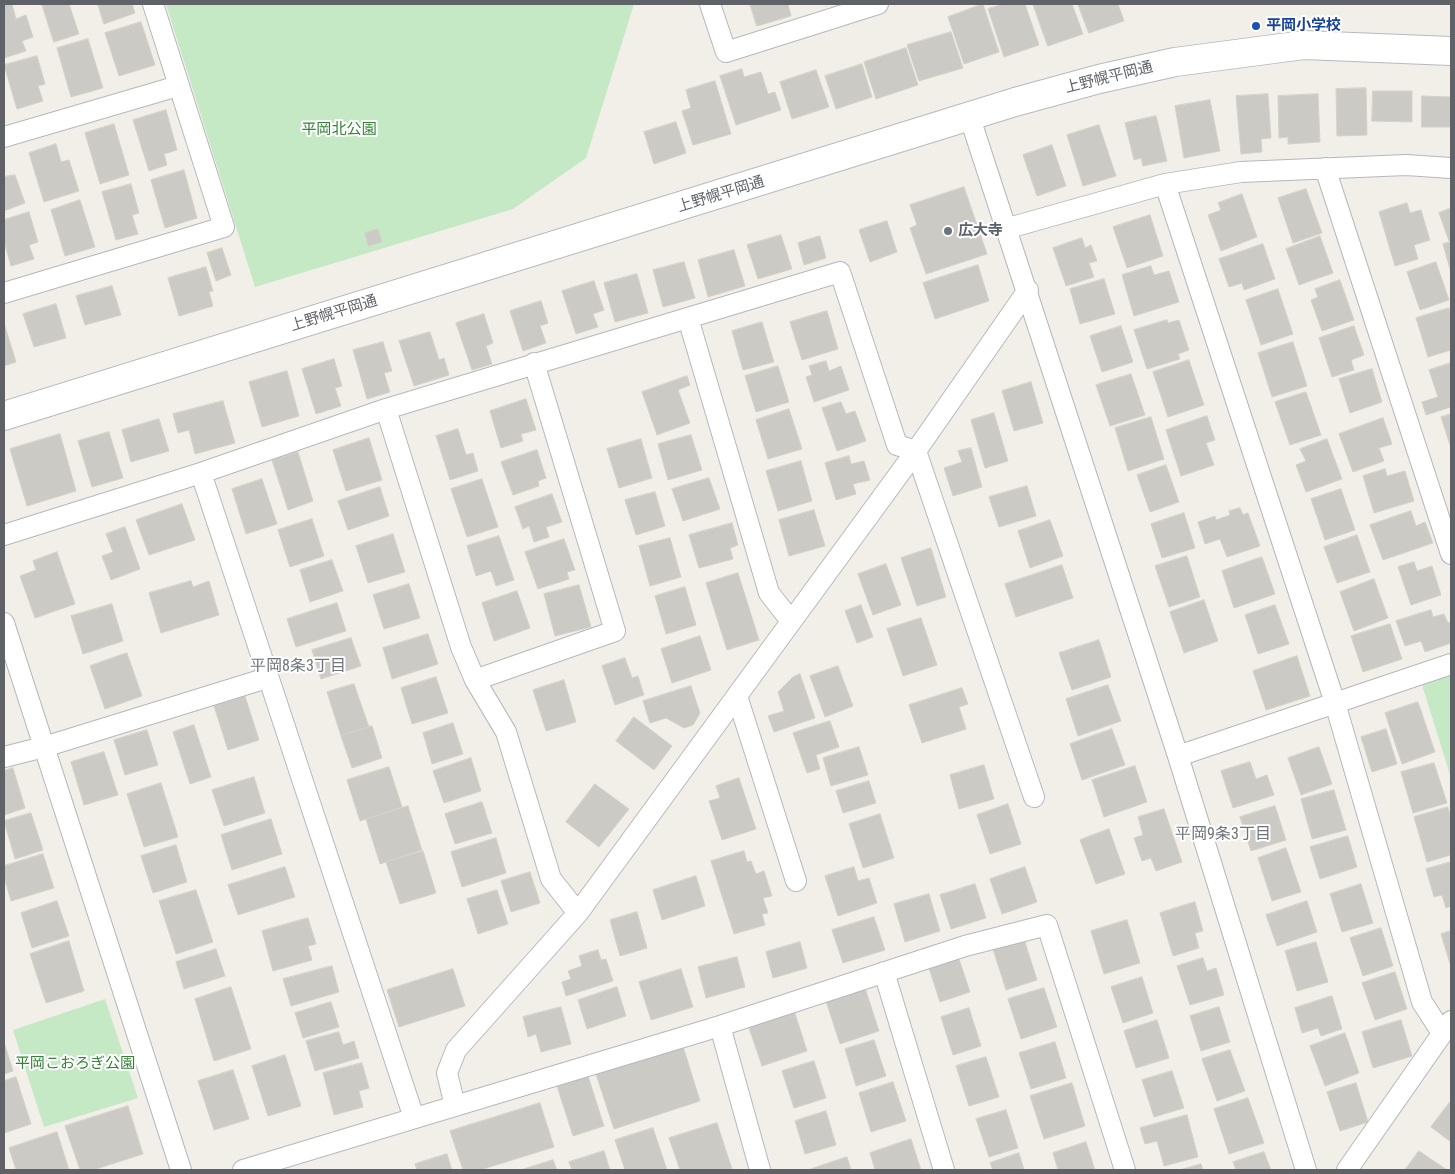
<!DOCTYPE html>
<meta charset="utf-8">
<style>
body{margin:0}
#map{position:relative;width:1455px;height:1174px;overflow:hidden;background:#f1efe8;font-family:"Roboto Condensed",sans-serif}
canvas{display:block}
.frame{position:absolute;inset:0;border:5px solid #5f6368;pointer-events:none}
</style>
<div id="map">
<canvas width="1455" height="1174"></canvas>
<div class="frame"></div>
</div>
<script>
const context = document.querySelector('canvas').getContext('2d');
context.lineJoin = 'round';
function fillPath(path, color) { context.fillStyle = color; context.fill(path, 'evenodd'); }
function stroke(path, color, width, dash) { context.strokeStyle = color; context.lineWidth = width; context.lineCap = dash ? 'butt' : 'round'; context.setLineDash(dash || []); context.stroke(path); }
function drawText(font, color, halo, rows, align = 'center') {
  context.font = font + ' "Roboto Condensed","Noto Sans JP",sans-serif'; context.lineWidth = 4; context.setLineDash([]); context.textBaseline = 'middle'; context.strokeStyle = halo; context.fillStyle = color; for (const [text, x, y, turn = 0] of rows) {
    context.save(); context.translate(x, y); context.rotate((+turn || 0) * Math.PI / 180); context.textAlign = isNaN(turn) ? turn : align; if (halo) context.strokeText(text, 0, 0); context.fillText(text, 0, 0); context.restore();
  }
}
const green = new Path2D(`
 M166 4H634L586 158 513 209 255 287Z
 M1451 664V778L1419 675Z
 M105 999 138 1098 44 1127 13 1030Z`);
const building = new Path2D(`
 M4 4H12L16 19 26 15 33 37 22 41 26 51 4 58Z
 M42 4H69L79 34 54 42Z
 M98 4H132L135 13 104 24Z
 M750 4H788L791 16 757 26Z
 M983 4 999 52 964 64 948 17Z
 M1004 4H1025L1039 45 1004 57 988 9Z
 M1033 4H1072L1083 34 1048 46Z
 M1078 4H1118L1124 21 1089 33Z
 M141 22 155 65 119 76 105 33Z
 M951 32 963 68 919 81 907 45Z
 M88 39 103 88 71 97 57 48Z
 M906 48 918 85 876 99 864 62Z
 M37 56 45 84 38 86 43 101 17 109 4 65Z
 M862 64 872 97 836 109 825 76Z
 M742 69 744 77 761 72 768 94 775 92 781 110 736 125 720 76Z
 M816 70 829 107 792 119 780 82Z
 M715 81 731 134 693 145 682 111 691 108 686 90Z
 M1366 88 1367 135 1337 136 1336 89Z
 M1373 91H1412V122L1372 121Z
 M1268 94 1271 138 1261 139 1262 152 1241 154 1236 96Z
 M1318 94 1320 142 1288 144V137L1279 138 1278 96Z
 M1422 96 1451 97V127H1422Z
 M1210 100 1220 151 1184 158 1175 106Z
 M166 110 177 150 164 154 167 165 149 171 133 120Z
 M1156 116 1167 161 1143 166 1141 158 1134 160 1125 123Z
 M676 122 686 153 654 164 644 132Z
 M114 124 129 175 100 184 85 133Z
 M1099 125 1116 176 1083 186 1067 135Z
 M56 144 61 162 69 160 79 191 44 202 29 153Z
 M1052 145 1066 186 1037 196 1023 155Z
 M184 170 197 218 165 228 151 180Z
 M15 175 25 203 4 211V177Z
 M131 184 139 213 132 215 138 234 116 240 102 192Z
 M964 187 987 254 926 274 910 228 917 225 910 205Z
 M1306 189 1322 233 1293 243 1278 198Z
 M1242 194 1257 237 1221 251 1208 215 1221 210 1218 203Z
 M80 200 95 247 65 256 51 210Z
 M1407 203 1410 213 1421 210 1430 240 1414 245 1418 259 1395 266 1379 212Z
 M1451 208V241H1449L1439 213Z
 M29 212 38 242 29 245 34 259 11 266 4 241V220Z
 M1150 215 1163 256 1127 268 1113 227Z
 M887 221 897 252 870 262 859 230Z
 M378 229 382 242 368 246 365 233Z
 M781 235 792 269 758 279 747 245Z
 M820 236 826 258 804 265 798 243Z
 M1320 236 1333 273 1299 285 1286 249Z
 M1082 238 1085 248 1091 245 1097 261 1089 263 1094 277 1066 286 1053 248Z
 M1451 242V273L1443 244Z
 M1263 244 1275 279 1244 290 1242 283 1229 287 1219 259Z
 M222 248 231 275 216 281 207 253Z
 M734 250 745 286 708 297 698 260Z
 M684 262 695 298 663 307 653 270Z
 M1436 262 1449 300 1420 310 1407 272Z
 M978 265 989 301 935 319 923 283Z
 M1151 266 1154 275 1169 271 1179 302 1134 316 1122 275Z
 M206 267 213 291 209 292 213 306 179 316 168 278Z
 M637 274 648 313 615 322 604 283Z
 M1104 279 1115 314 1080 324 1070 289Z
 M1340 280 1354 320 1322 331 1311 300 1318 297 1315 289Z
 M594 281 604 310 593 314 598 327 576 334 562 291Z
 M112 286 121 315 85 325 76 296Z
 M1278 289 1293 334 1261 345 1246 300Z
 M541 301 548 323 540 326 546 343 523 351 510 311Z
 M56 304 66 338 34 347 23 314Z
 M1449 308 1451 316V350L1428 357 1416 318Z
 M827 311 838 349 802 360 790 322Z
 M484 314 493 343 486 346 492 364 472 370 456 323Z
 M1167 320 1168 323 1179 320 1189 350 1178 354 1180 359 1147 369 1134 330Z
 M762 322 774 362 743 370 732 331Z
 M4 323 16 362 4 366Z
 M1121 326 1133 362 1102 372 1090 336Z
 M1354 326 1364 355 1351 360 1354 370 1332 377 1319 338Z
 M430 332 439 360 444 358 449 375 414 386 399 341Z
 M383 342 392 371 384 373 390 392 367 399 353 350Z
 M1293 342 1307 386 1272 397 1258 353Z
 M334 359 342 386 335 388 341 406 316 414 302 369Z
 M1189 360 1204 405 1168 417 1153 372Z
 M826 361 829 371 841 366 849 390 814 402 806 377 812 375 809 366Z
 M1451 363V407L1426 415 1422 402 1438 397 1429 370Z
 M778 366 789 402 756 412 745 376Z
 M1372 369 1382 402 1350 413 1339 379Z
 M287 371 299 416 262 427 249 382Z
 M1131 374 1145 415 1110 426 1096 385Z
 M687 376 690 385 678 390 690 423 657 435 642 392Z
 M1031 382 1043 423 1014 431 1002 391Z
 M1306 392 1321 435 1290 445 1275 402Z
 M526 399 536 430 521 434 523 441 501 448 490 411Z
 M223 401 235 443 195 454 189 430 178 433 173 414Z
 M841 402 846 414 855 411 866 441 837 451 822 408Z
 M789 409 802 449 768 459 756 420Z
 M994 413 1008 461 985 468 971 420Z
 M1451 414V448L1441 417Z
 M1207 416 1215 440 1206 443 1214 465 1181 476 1166 430Z
 M1151 417 1164 459 1128 471 1115 428Z
 M1383 418 1392 444 1379 448 1384 461 1353 472 1339 434Z
 M159 419 169 451 131 462 122 430Z
 M458 429 466 455 473 453 478 471 450 480 436 436Z
 M109 432 123 478 92 487 78 441Z
 M60 434 76 491 27 506 10 449Z
 M691 435 702 470 668 480 658 444Z
 M369 438 382 480 346 491 333 450Z
 M641 439 652 478 619 488 607 449Z
 M1327 439 1342 479 1306 492 1296 465 1306 461 1300 449Z
 M971 448 982 487 953 496 944 468 962 462 958 451Z
 M537 450 546 478 538 481 539 486 513 495 501 462Z
 M298 452 313 501 288 510 272 460Z
 M849 456 851 464 864 461 870 480 853 484 856 494 836 500 825 463Z
 M801 461 812 501 778 511 766 471Z
 M1166 465 1179 502 1150 512 1137 475Z
 M1385 469 1387 476 1405 471 1414 501 1374 513 1363 476Z
 M709 478 720 509 683 521 672 489Z
 M262 479 277 524 246 534 232 489Z
 M482 479 498 527 467 537 451 489Z
 M1027 486 1036 516 999 527 989 497Z
 M380 487 389 516 348 530 338 501Z
 M1341 489 1355 530 1325 540 1311 499Z
 M655 492 665 526 636 535 625 500Z
 M552 494 562 522 546 527 549 537 534 542 529 526 523 529 515 507Z
 M182 504 195 540 149 555 136 520Z
 M1240 508 1243 515 1248 513 1260 546 1227 557 1220 539 1205 544 1198 522 1215 516 1216 520 1230 515 1229 511Z
 M814 510 825 546 789 556 779 520Z
 M1411 511 1416 526 1425 522 1433 543 1383 560 1370 525Z
 M1184 513 1195 548 1162 558 1151 524Z
 M312 519 324 556 290 567 278 530Z
 M1050 520 1063 556 1030 568 1018 531Z
 M732 523 738 545 730 548 733 559 699 568 689 535Z
 M125 527 140 569 111 580 102 556 113 552 106 534Z
 M393 534 405 572 368 583 356 546Z
 M1357 535 1370 572 1337 583 1324 547Z
 M499 536 514 580 496 586 491 571 476 576 467 546Z
 M670 538 681 577 650 586 639 546Z
 M564 539 575 570 567 572 569 579 538 589 525 552Z
 M931 548 946 597 917 606 901 558Z
 M57 552 75 604 35 618 20 576 36 570 33 561Z
 M1187 556 1200 597 1169 607 1155 566Z
 M1262 557 1275 594 1234 608 1222 571Z
 M332 560 343 591 310 602 300 570Z
 M1414 562 1417 571 1432 566 1441 595 1411 605 1398 567Z
 M886 564 901 605 873 615 858 574Z
 M1062 565 1073 598 1016 617 1005 584Z
 M738 573 759 640 727 650 706 583Z
 M1374 579 1388 618 1354 631 1340 592Z
 M191 581 193 587 209 581 219 615 161 633 149 593Z
 M409 584 420 618 384 629 373 595Z
 M579 585 591 627 555 636 544 594Z
 M685 587 696 625 666 634 655 596Z
 M517 591 530 628 494 641 482 603Z
 M1204 600 1218 641 1184 653 1170 612Z
 M337 603 346 631 296 647 287 619Z
 M112 604 123 641 83 654 71 616Z
 M861 605 873 637 857 643 845 611Z
 M1275 605 1289 644 1258 654 1245 615Z
 M1431 610 1433 617 1444 614 1448 623 1451 622V643L1425 652 1421 641 1405 646 1396 621Z
 M921 618 937 665 903 676 887 629Z
 M1390 624 1402 659 1363 672 1351 636Z
 M428 634 438 664 392 679 383 648Z
 M700 636 711 670 672 683 661 649Z
 M351 638 361 666 321 679 312 650Z
 M1099 640 1111 677 1072 690 1059 653Z
 M127 653 142 696 105 709 90 666Z
 M1297 656 1310 696 1266 710 1253 671Z
 M625 658 632 678 638 676 644 695 615 705 602 666Z
 M838 666 853 706 825 717 810 676Z
 M800 674 815 718 774 732 768 716 784 711 778 692 793 677Z
 M436 677 448 713 412 724 401 688Z
 M564 680 576 722 546 731 533 690Z
 M354 684 369 727 341 736 327 692Z
 M1108 685 1121 721 1078 736 1066 699Z
 M691 686 700 713 693 725 684 728 666 718 650 723 643 701Z
 M962 688 968 704 959 707 966 729 922 743 909 705Z
 M245 696 259 740 228 750 214 706Z
 M1418 702 1435 752 1402 764 1385 713Z
 M634 717 672 746 654 770 616 741Z
 M830 721 839 747 816 755 820 769 807 773 793 733Z
 M453 723 463 754 432 764 423 733Z
 M194 725 211 777 190 784 173 732Z
 M372 726 382 758 352 768 341 736Z
 M1112 729 1125 765 1082 780 1070 744Z
 M1386 729 1397 764 1372 772 1361 737Z
 M147 730 158 765 125 775 114 740Z
 M859 747 868 775 831 786 823 758Z
 M1319 747 1332 784 1301 795 1288 758Z
 M104 752 118 795 84 805 71 762Z
 M471 758 481 791 444 803 433 771Z
 M1250 762 1256 779 1267 775 1274 795 1233 808 1221 771Z
 M1434 763 1447 803 1413 813 1401 772Z
 M984 765 994 799 959 809 950 775Z
 M1135 766 1147 802 1104 817 1092 780Z
 M389 767 402 807 360 821 347 780Z
 M13 768 25 808 4 815V771Z
 M254 777 265 813 224 826 212 790Z
 M739 778 756 829 722 840 709 801 720 798 716 786Z
 M869 781 876 803 843 813 836 791Z
 M161 783 178 837 144 847 127 794Z
 M595 784 629 809 599 847 566 822Z
 M1334 790 1346 830 1312 839 1301 799Z
 M482 802 492 833 455 844 445 814Z
 M1008 804 1021 844 990 854 977 815Z
 M408 806 422 850 380 864 366 819Z
 M1275 806 1286 840 1251 851 1240 817Z
 M1448 807 1451 819V855L1427 862 1414 817Z
 M1164 809 1182 862 1156 871 1151 858 1142 861 1134 838 1143 835 1138 817Z
 M31 813 43 850 15 859 4 821Z
 M880 814 894 858 863 868 849 824Z
 M271 819 282 854 232 870 221 835Z
 M1109 829 1125 874 1096 884 1080 840Z
 M1348 836 1357 867 1320 879 1310 847Z
 M496 838 506 873 462 887 451 852Z
 M176 845 187 882 153 893 141 856Z
 M1286 848 1301 892 1272 901 1258 858Z
 M423 851 436 893 400 904 386 862Z
 M744 851 747 862 751 861 756 874 764 871 772 896 763 898 768 913 762 914 765 925 734 934 711 861Z
 M43 854 54 888 11 901 4 877V866Z
 M1451 862V906L1446 908 1442 895 1434 897 1426 869Z
 M285 867 295 897 238 915 228 885Z
 M854 867 858 881 869 878 877 903 838 916 825 876Z
 M1025 867 1037 902 1002 914 990 879Z
 M530 872 540 903 511 912 501 881Z
 M696 876 705 906 662 920 653 890Z
 M975 884 986 918 951 929 940 895Z
 M1361 884 1373 923 1342 932 1330 894Z
 M196 890 213 942 176 954 159 901Z
 M497 890 508 924 478 934 467 899Z
 M929 894 940 931 905 942 894 904Z
 M57 901 69 936 32 948 21 913Z
 M1307 901 1317 932 1277 946 1266 915Z
 M1195 902 1203 931 1195 933 1199 948 1173 956 1160 913Z
 M637 912 647 948 620 956 610 920Z
 M874 917 885 950 843 963 832 930Z
 M308 918 316 944 308 946 312 960 273 971 262 931Z
 M1127 920 1140 963 1104 974 1091 931Z
 M1381 928 1393 966 1363 976 1350 938Z
 M1451 931V967L1441 934Z
 M1024 939 1037 980 1006 990 993 949Z
 M69 941 84 991 46 1003 30 954Z
 M800 942 807 968 773 978 766 952Z
 M1316 942 1328 982 1297 991 1285 951Z
 M216 949 225 976 184 989 176 962Z
 M598 950 601 960 606 959 613 981 566 996 562 982 571 979 568 971 582 966 579 956Z
 M957 953 970 992 940 1002 927 962Z
 M737 957 745 987 706 998 698 967Z
 M1203 958 1207 971 1216 968 1224 995 1190 1005 1177 966Z
 M332 966 339 992 291 1006 283 979Z
 M453 969 465 1006 399 1027 387 990Z
 M681 969 693 1007 651 1020 639 982Z
 M1395 972 1407 1009 1375 1020 1362 983Z
 M1142 977 1153 1013 1123 1023 1111 987Z
 M231 987 251 1049 214 1061 195 999Z
 M617 987 626 1016 587 1029 578 1000Z
 M865 988 879 1031 840 1044 826 1001Z
 M1044 988 1057 1027 1021 1039 1008 999Z
 M1332 996 1342 1029 1321 1036 1318 1028 1302 1033 1295 1008Z
 M331 1002 339 1027 303 1038 295 1013Z
 M561 1007 571 1044 541 1052 536 1034 528 1037 523 1017Z
 M793 1007 807 1051 762 1066 747 1022Z
 M1219 1007 1230 1042 1201 1051 1190 1016Z
 M969 1008 981 1046 953 1055 941 1017Z
 M1157 1020 1169 1058 1136 1068 1124 1031Z
 M1401 1020 1412 1056 1373 1068 1362 1032Z
 M339 1032 343 1045 354 1041 359 1058 315 1071 306 1041Z
 M1345 1033 1359 1073 1325 1086 1310 1046Z
 M874 1040 886 1076 856 1086 845 1049Z
 M4 1042 13 1071 4 1074Z
 M1055 1042 1066 1078 1031 1089 1019 1053Z
 M682 1043 700 1101 614 1129 595 1071Z
 M1230 1050 1245 1091 1217 1101 1202 1059Z
 M285 1055 301 1106 268 1116 252 1066Z
 M986 1057 999 1097 969 1106 956 1066Z
 M814 1061 826 1098 794 1108 782 1071Z
 M362 1063 369 1088 359 1091 363 1107 334 1115 323 1073Z
 M233 1070 249 1119 214 1130 198 1081Z
 M1172 1071 1184 1108 1154 1117 1142 1080Z
 M588 1076 604 1126 573 1136 557 1086Z
 M16 1077 31 1124 4 1133V1081Z
 M893 1082 906 1121 871 1132 859 1093Z
 M1072 1083 1085 1126 1044 1139 1030 1096Z
 M1356 1083 1368 1122 1340 1131 1327 1092Z
 M1248 1098 1264 1143 1229 1154 1214 1109Z
 M1450 1102 1451 1103V1142L1431 1127Z
 M540 1103 554 1147 480 1170H463L450 1131Z
 M128 1106 143 1154 93 1170H80L65 1126Z
 M1006 1110 1018 1148 989 1157 976 1119Z
 M826 1111 836 1145 805 1154 795 1121Z
 M1187 1115 1198 1157 1164 1166 1157 1141 1145 1144 1140 1128Z
 M717 1123 732 1169 680 1170 669 1138Z
 M653 1128 667 1170H625L615 1140Z
 M57 1132 69 1170H16L9 1148Z
 M911 1139 921 1170H875L870 1153Z
 M1086 1142 1095 1170H1058L1053 1153Z
 M604 1151 610 1170H572L569 1162Z
 M1419 1151 1447 1170H1405Z
 M1264 1152 1271 1170H1236L1233 1162Z
 M1019 1153 1024 1170H993L990 1163Z
 M447 1154 452 1170H417L415 1164Z
 M847 1157 851 1170H808Z
 M553 1160 557 1170H521Z
 M1201 1164 1203 1170H1180Z`);
const street = new Path2D(`
 M710 4 726 52 878 4
 M970 118 1178 756 1306 1170
 M4 137 178 86
 M1325 168 1451 554
 M1165 184 1335 703 1422 1002 1442 1033
 M1005 229 1165 184 1241 172 1406 165 1451 168
 M4 293 224 227 153 4
 M688 318 769 593 791 621
 M386 409 461 647 475 680 506 732 551 879 578 913
 M201 473 414 1118
 M4 535 201 473 386 409 840 272 897 445 916 451 1034 797
 M4 623 181 1170
 M475 680 615 631 534 363
 M737 696 796 881
 M1178 756 1451 664
 M4 757 44 747 267 678
 M884 972 944 1170
 M720 1026 965 946 1047 925 1125 1170
 M455 1106 447 1073 456 1050 578 913 916 451 1028 290
 M243 1170 720 1026 760 1170
 M1347 1170 1451 1021`);
const secondary = new Path2D(`
 M4 416 1015 102 1099 79 1175 62 1304 45 1451 51`);
const markers = [
 [1256,26,5,"#1a4fb4"],
 [948,231,5,"#6b7280"]
];
const transitNames = [
 ["平岡小学校",1266,26]
];
const streetNames = [
 ["上野幌平岡通",1109,78,-14],
 ["上野幌平岡通",721,195,-17],
 ["上野幌平岡通",334,314,-17]
];
const parkNames = [
 ["平岡北公園",339,130],
 ["平岡こおろぎ公園",75,1064]
];
const worshipNames = [
 ["広大寺",958,231]
];
const neighbourhoodNames = [
 ["平岡8条3丁目",298,667],
 ["平岡9条3丁目",1223,835]
];
fillPath(green, '#c5e8c5');
fillPath(building, '#cccac5');
stroke(building, '#d6d1c6', 1);
stroke(street, '#b5b8bc', 22);
stroke(secondary, '#b6babf', 30);
stroke(street, '#fff', 20);
stroke(secondary, '#fff', 28);
for (const [x, y, r, color] of markers) { const dot = new Path2D(); dot.arc(x, y, r, 0, 2 * Math.PI); context.fillStyle = color; context.fill(dot); stroke(dot, '#fff', 2); }
drawText('bold 15px', '#164399', '#fff', transitNames, 'left');
drawText('15px', '#5f6368', '#fff', streetNames);
drawText('15px', '#348238', '#fff', parkNames);
drawText('bold 15px', '#5b616d', '#fff', worshipNames, 'left');
drawText('16px', '#70757a', '#fff', neighbourhoodNames);
</script>
